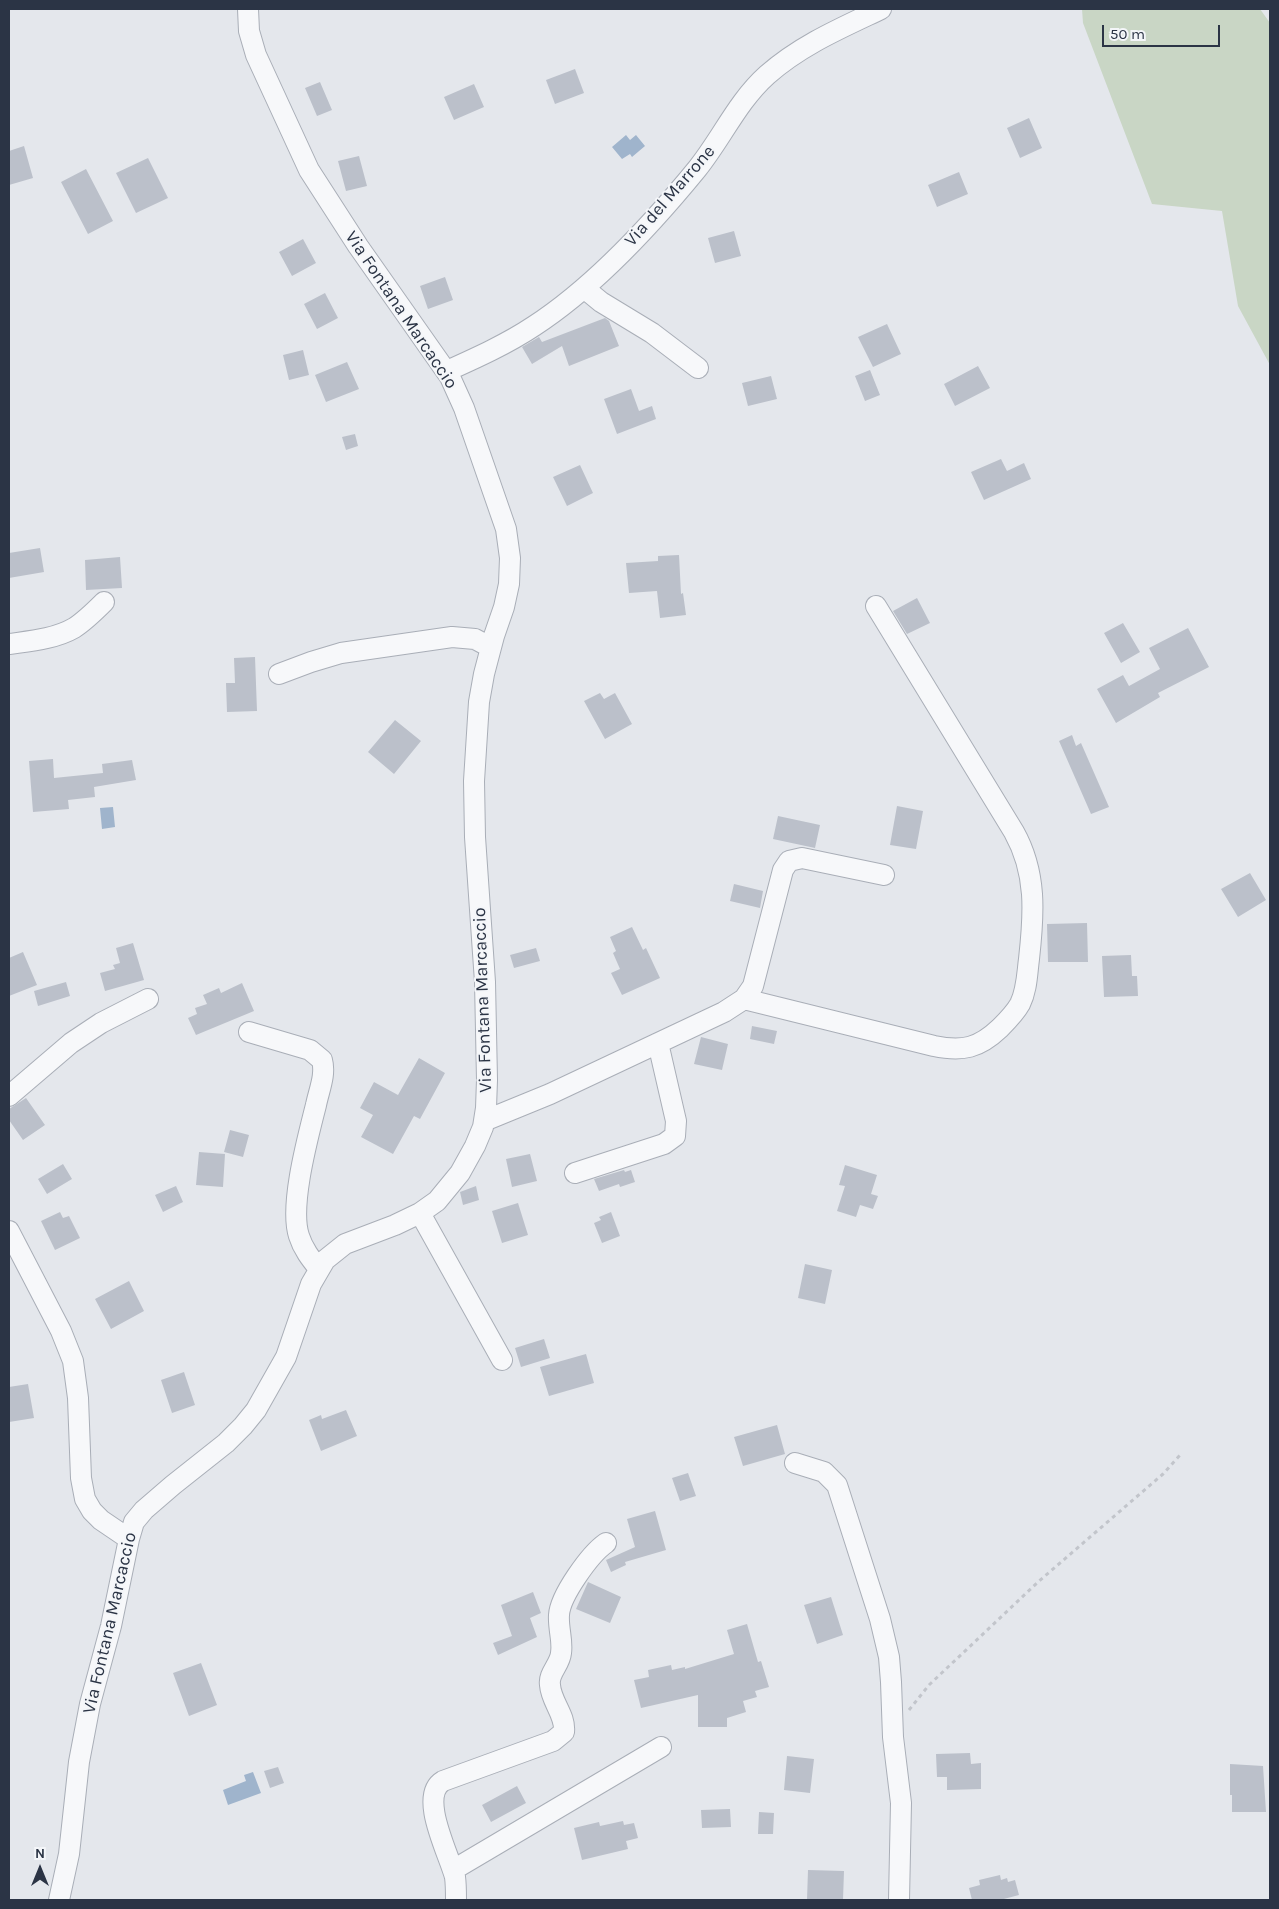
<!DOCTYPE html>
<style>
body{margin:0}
#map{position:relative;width:1279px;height:1909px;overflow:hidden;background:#e4e7ec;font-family:Karla,sans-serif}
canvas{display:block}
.frame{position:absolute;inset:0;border:10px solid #2b3445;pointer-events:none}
.north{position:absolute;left:15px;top:1844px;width:50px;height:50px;-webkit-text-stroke:4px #f4f6f9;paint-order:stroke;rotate:0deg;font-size:14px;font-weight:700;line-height:20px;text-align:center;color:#2b3445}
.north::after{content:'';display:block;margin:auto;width:18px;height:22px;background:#2b3445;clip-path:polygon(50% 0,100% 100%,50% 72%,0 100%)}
.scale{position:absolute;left:1102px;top:25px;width:118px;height:22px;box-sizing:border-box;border:2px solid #2b3445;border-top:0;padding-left:6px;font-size:15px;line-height:18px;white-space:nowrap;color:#2b3445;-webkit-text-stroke:4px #f4f6f9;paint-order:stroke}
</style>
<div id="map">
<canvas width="1279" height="1909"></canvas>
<div class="frame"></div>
<div class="north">N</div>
<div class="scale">50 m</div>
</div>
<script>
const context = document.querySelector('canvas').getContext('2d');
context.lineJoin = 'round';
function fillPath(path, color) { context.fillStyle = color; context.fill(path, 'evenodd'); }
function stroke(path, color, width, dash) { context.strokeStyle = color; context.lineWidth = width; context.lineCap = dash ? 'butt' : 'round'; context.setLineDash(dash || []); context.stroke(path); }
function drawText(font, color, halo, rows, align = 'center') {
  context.font = font + ' Karla,sans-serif'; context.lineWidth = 4; context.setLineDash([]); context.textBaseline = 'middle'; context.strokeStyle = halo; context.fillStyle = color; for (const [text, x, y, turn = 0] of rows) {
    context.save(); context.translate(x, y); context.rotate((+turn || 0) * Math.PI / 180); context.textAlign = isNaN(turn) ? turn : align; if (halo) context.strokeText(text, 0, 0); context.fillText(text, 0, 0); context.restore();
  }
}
const green = new Path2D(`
 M1082 9H1260L1270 23V365L1238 306 1222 211 1152 204 1083 23Z`);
const water = new Path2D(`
 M626 135 630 140 636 135 645 146 632 157 630 154 622 159 612 147Z
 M113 807 115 827 102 829 100 808Z
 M253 1772 261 1793 228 1805 223 1790 246 1781 244 1775Z`);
const building = new Path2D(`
 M575 69 584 93 555 104 546 80Z
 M320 82 332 110 317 116 305 88Z
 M474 84 484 107 454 120 444 97Z
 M1029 118 1042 148 1020 158 1007 128Z
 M24 146 33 178 9 185V151Z
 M359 156 367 186 346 191 338 161Z
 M148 158 168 198 136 213 116 173Z
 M86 169 113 221 88 234 61 182Z
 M959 172 968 194 937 207 928 185Z
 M734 231 741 256 715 263 708 238Z
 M303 239 316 263 292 276 279 252Z
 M445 277 453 300 428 309 420 286Z
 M325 293 338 318 317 329 304 304Z
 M605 318 609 321 619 346 569 366 562 346 532 364 522 347 539 337 542 342Z
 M887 324 901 354 873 367 858 337Z
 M303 350 309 375 289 380 283 355Z
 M347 362 359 389 326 402 315 375Z
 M978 366 990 388 955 406 944 384Z
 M870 370 880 395 865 401 855 376Z
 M771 376 777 399 748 406 742 383Z
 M631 389 639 411 652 406 656 419 617 434 604 399Z
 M355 434 358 446 346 450 342 437Z
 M1001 459 1007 471 1024 463 1031 479 984 500 971 472Z
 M580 465 593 493 567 506 553 477Z
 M40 548 44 572 9 578V553Z
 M679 555 681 594 683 593 686 615 660 618 657 591 629 593 626 563 658 561V556Z
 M120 557 122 588 86 590 85 560Z
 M917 598 930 623 907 634 893 611Z
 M1123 623 1140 652 1121 663 1104 633Z
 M1188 628 1209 667 1158 693 1160 697 1116 723 1097 689 1123 675 1129 686 1160 669 1149 648Z
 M255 657 257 711 227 712 226 683H235L234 658Z
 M600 693 604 699 615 693 632 724 605 739 584 701Z
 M395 720 421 741 394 774 368 752Z
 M1072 735 1076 746 1081 743 1109 807 1091 814 1059 741Z
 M53 759 54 778 103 773 102 764 132 760 136 780 94 787 95 797 68 800 69 809 33 812 29 761Z
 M897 806 923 811 916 849 890 845Z
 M778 816 820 825 815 848 773 839Z
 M1250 873 1266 900 1238 917 1221 889Z
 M734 884 763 891 760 908 730 901Z
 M1087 923 1088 962H1048L1047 924Z
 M632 927 643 950 646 948 660 978 622 995 611 973 620 969 613 953 616 951 610 937Z
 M133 943 144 980 105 991 100 973 115 969 113 965 120 963 116 948Z
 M536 948 540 961 514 968 510 955Z
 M23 952 37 985 9 996V958Z
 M1131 955 1132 976H1137L1138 996 1104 997 1102 956Z
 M66 982 70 996 38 1006 34 991Z
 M242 983 254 1011 196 1035 188 1018 197 1014 195 1008 207 1004 203 995 219 988 221 993Z
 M752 1026 777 1031 774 1044 750 1039Z
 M701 1037 728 1044 722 1070 694 1064Z
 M419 1058 445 1073 420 1119 414 1116 393 1154 361 1137 373 1115 360 1108 374 1082 398 1095Z
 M26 1098 45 1125 23 1140 9 1120V1109Z
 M230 1130 249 1135 243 1157 224 1152Z
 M199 1152 225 1154 223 1187 196 1185Z
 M530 1154 537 1181 512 1187 506 1159Z
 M63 1164 72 1179 47 1194 38 1179Z
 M845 1165 877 1175 871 1194 878 1196 873 1209 860 1205 856 1217 837 1211 845 1186 839 1185Z
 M624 1170 625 1172 631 1170 635 1182 620 1187 619 1184 599 1191 594 1179Z
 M176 1186 183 1202 163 1212 155 1195Z
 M476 1186 479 1200 463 1205 460 1192Z
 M518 1203 528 1235 502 1243 492 1211Z
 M60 1212 63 1218 69 1216 80 1238 55 1250 41 1221Z
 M611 1212 620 1236 602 1243 594 1223 601 1220 599 1217Z
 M805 1264 832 1270 825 1304 798 1298Z
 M129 1281 144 1311 111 1329 95 1299Z
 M544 1339 550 1358 521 1367 515 1348Z
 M586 1354 594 1383 549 1396 540 1367Z
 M184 1372 195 1405 172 1413 161 1380Z
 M28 1384 34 1418 9 1422V1387Z
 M346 1410 357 1436 321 1451 309 1420 321 1415 322 1419Z
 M777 1425 785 1454 743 1466 734 1437Z
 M688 1473 696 1496 680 1501 672 1478Z
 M655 1511 666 1550 625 1562 626 1565 611 1572 606 1560 635 1547 627 1519Z
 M588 1582 621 1597 610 1623 576 1609Z
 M533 1592 541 1613 530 1618 537 1637 498 1655 493 1643 512 1636 501 1605Z
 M831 1597 843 1635 817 1644 804 1605Z
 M747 1624 758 1662 761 1661 769 1687 755 1691 757 1697 743 1701 746 1712 727 1718V1727H698V1695L641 1708 634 1680 649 1677 648 1670 671 1665 672 1670 685 1667V1669L734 1654 727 1630Z
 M201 1663 217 1705 189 1716 173 1673Z
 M970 1753 971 1764 981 1763V1789L947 1790V1777H937L936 1754Z
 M787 1756 814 1759 810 1793 784 1790Z
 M1230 1764 1263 1766 1266 1812H1232V1795H1230Z
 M278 1767 284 1783 270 1788 264 1771Z
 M517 1786 526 1803 491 1822 482 1805Z
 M730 1809 731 1827 702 1828 701 1810Z
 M759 1812 774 1813 773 1834H758Z
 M623 1821 624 1825 634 1823 638 1838 626 1841 628 1849 582 1860 574 1828 599 1822 600 1826Z
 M808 1870 844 1871 843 1900H807Z
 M1000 1875 1001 1880 1007 1878 1008 1882 1015 1880 1019 1895 1000 1900H972L969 1888 980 1885 979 1880Z`);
const path = new Path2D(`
 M909 1710 929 1685 1038 1582 1163 1474 1181 1454`);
const minor = new Path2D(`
 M584 288 601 302 652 333 698 368
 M447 371C476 358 507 344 534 326 594 287 652 224 697 169 722 138 737 102 767 75 801 45 841 28 881 9
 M9 644C30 641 55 639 74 628 85 621 95 611 104 602
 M279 674 311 662 341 653 452 637 475 639 490 647
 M744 999 934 1046C963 1052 979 1048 1000 1028 1008 1020 1015 1013 1020 1004 1027 990 1027 974 1029 959 1034 914 1037 873 1014 832L876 606
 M249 1032 310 1050 322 1060C326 1075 319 1090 316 1105 308 1137 289 1206 299 1236 303 1249 311 1259 319 1269
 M9 1096 71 1043 101 1023 148 999
 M484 1121 550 1094 724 1012 744 999 753 986 783 870 789 861 802 858 884 875
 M575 1173 664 1144 675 1136 676 1121 658 1043
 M420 1213 502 1360
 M9 1231 61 1331 73 1361 78 1398 81 1478 85 1499 92 1511 101 1520 129 1539
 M795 1463 824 1472 837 1485 880 1619 889 1657 891 1682 893 1737 901 1803 899 1900
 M453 1870 661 1747
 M59 1900 69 1854 79 1762 90 1704 111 1626 129 1539 134 1522 144 1510 173 1485 226 1443 243 1426 256 1410 286 1357 311 1284 325 1260 345 1244 395 1225 420 1213 437 1201 460 1173 475 1146 483 1127 486 1108 487 1080 485 982 475 837 474 781 479 702 484 674 494 636 504 607 509 584 510 558 506 529 464 408 450 377 358 246 309 170 256 55 249 31 248 9
 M456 1900C456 1892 456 1884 455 1877 449 1854 418 1796 443 1781L553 1741 564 1732C566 1715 551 1702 550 1685 548 1673 560 1665 561 1653 563 1641 558 1628 559 1615 560 1596 590 1554 606 1543`);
const streetNames = [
 ["Via del Marrone",670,196,-49],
 ["Via Fontana Marcaccio",401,310,56],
 ["Via Fontana Marcaccio",483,1000,-92],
 ["Via Fontana Marcaccio",110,1623,-77]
];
fillPath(green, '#c9d6c5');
fillPath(water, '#9fb4cc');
fillPath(building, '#bbc0ca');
stroke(minor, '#a9aeb7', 22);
stroke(path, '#c2c5cb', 3, [4, 4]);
stroke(minor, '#f7f8fa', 20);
drawText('18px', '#2b3445', '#f4f6f9', streetNames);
</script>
